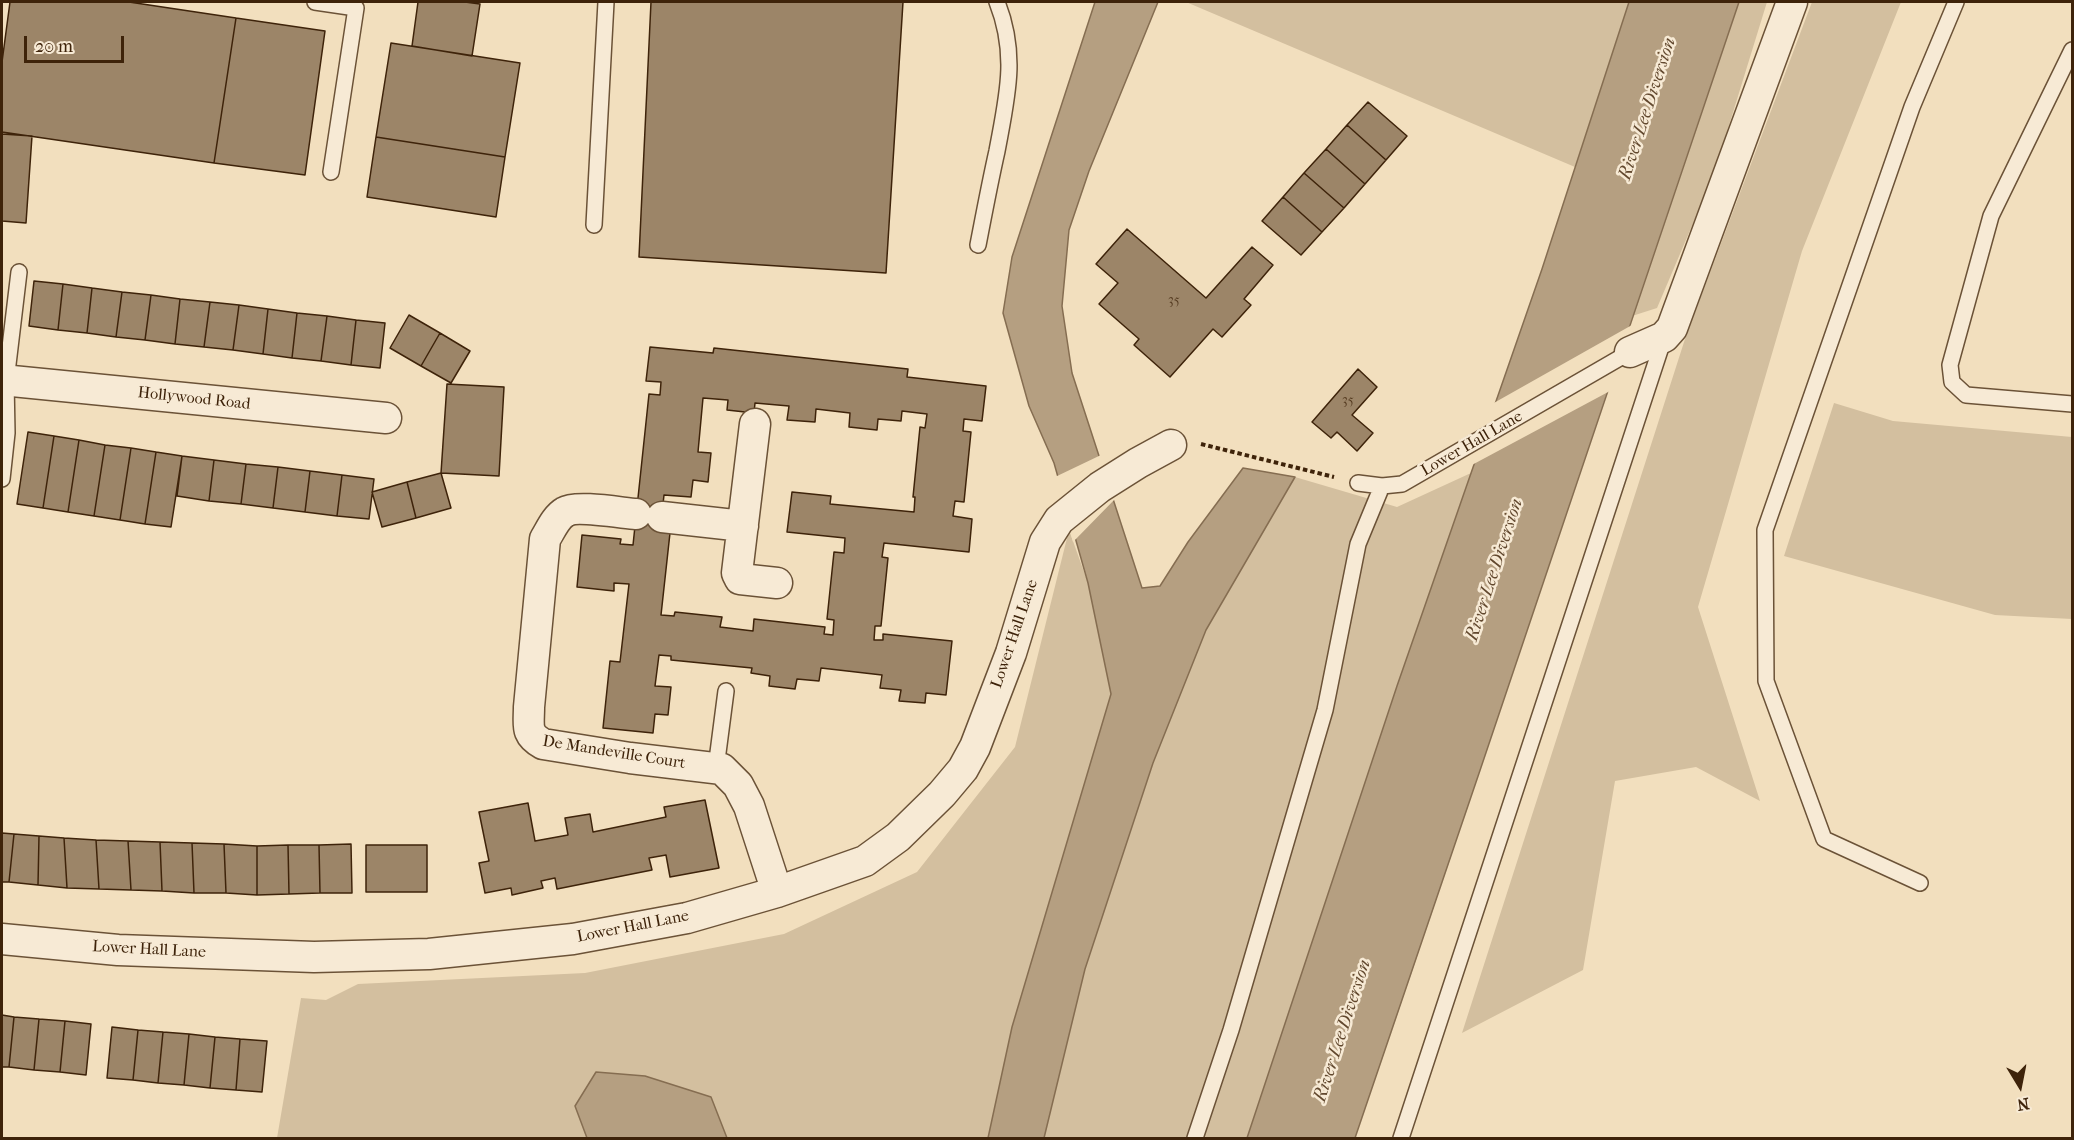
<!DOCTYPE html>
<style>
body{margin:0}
#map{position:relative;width:2074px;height:1140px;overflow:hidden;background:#f2dfbe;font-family:"IM FELL French Canon",serif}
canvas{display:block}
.frame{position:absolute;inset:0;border:3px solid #3e230a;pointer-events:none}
.north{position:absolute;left:1990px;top:1056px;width:60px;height:60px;-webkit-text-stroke:4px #f7ead5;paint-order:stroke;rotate:170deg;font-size:16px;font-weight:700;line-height:24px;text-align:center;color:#3e230a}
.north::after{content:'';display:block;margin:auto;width:21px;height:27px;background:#3e230a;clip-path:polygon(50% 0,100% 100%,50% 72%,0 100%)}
.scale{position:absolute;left:24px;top:36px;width:100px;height:27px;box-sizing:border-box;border:3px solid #3e230a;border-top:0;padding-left:8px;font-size:18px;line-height:21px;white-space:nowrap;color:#3e230a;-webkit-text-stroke:4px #f7ead5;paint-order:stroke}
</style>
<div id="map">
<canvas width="2074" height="1140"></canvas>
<div class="frame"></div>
<div class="north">N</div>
<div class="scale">20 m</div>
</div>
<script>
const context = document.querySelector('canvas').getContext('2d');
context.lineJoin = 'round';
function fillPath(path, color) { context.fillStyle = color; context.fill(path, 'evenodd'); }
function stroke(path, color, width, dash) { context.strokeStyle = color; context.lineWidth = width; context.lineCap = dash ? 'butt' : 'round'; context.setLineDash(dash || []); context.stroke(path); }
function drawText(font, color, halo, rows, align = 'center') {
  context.font = font + ' "IM FELL French Canon",serif'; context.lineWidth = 5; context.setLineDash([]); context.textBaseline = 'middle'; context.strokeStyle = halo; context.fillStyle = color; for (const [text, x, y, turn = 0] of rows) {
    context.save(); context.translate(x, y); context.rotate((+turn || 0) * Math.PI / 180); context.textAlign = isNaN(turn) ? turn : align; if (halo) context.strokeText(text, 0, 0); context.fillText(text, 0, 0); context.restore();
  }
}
const green = new Path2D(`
 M1186 2H1629L1575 167Z
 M1739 2H1767L1714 174 1657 308 1632 316Z
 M1812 2H1901L1802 251 1698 607 1760 801 1696 767 1615 781 1583 970 1462 1033 1685 339Z
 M1834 403 1893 421 2072 437V619L1995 615 1784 556Z
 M1471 473 1397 686 1247 1138H1044L1085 969 1153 763 1206 630 1295 477 1397 507Z
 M1069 530 1088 583 1111 694 1012 1027 988 1138H727L711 1097 575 1106 587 1138H277L301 998 326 1000 358 984 585 973 784 934 917 872 1015 747Z`);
const water = new Path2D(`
 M1095 2H1158L1089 171 1069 230 1062 306 1072 373 1142 588 1160 586 1188 542 1243 468 1295 477 1206 630 1153 763 1085 969 1044 1138H988L1012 1027 1111 694 1088 583 1054 463 1029 406 1003 313 1012 257Z
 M1629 2H1739C1610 380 1485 760 1355 1138H1247L1397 686 1542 269Z
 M596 1072 645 1076 711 1097 727 1138H587L575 1106Z`);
const pier = new Path2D(`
 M1632 325 1610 391 1470 466 1492 404Z
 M1101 455 1116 498 1073 542 1055 477Z`);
const building = new Path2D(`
 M10 2H129L236 18 214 163 2 132V62Z
 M418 2H465L480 4 472 56 412 46Z
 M651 2H903L886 273 639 257Z
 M236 18 325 31 305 175 214 163Z
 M391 43 520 63 505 157 376 137Z
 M1368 102 1407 136 1386 160 1347 125Z
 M1347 125 1386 160 1365 184 1326 149Z
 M2 134 32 136 26 223 2 221Z
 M376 137 505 157 496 217 367 197Z
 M1326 149 1365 184 1344 208 1304 173Z
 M1304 173 1344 208 1322 232 1283 197Z
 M1283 197 1322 232 1301 255 1262 221Z
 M1127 229 1206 298 1252 247 1273 265 1244 299 1251 305 1222 337 1213 329 1170 377 1134 345 1139 339 1099 304 1118 283 1096 264Z
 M34 281 63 284 58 330 29 326Z
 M63 284 92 288 87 333 58 330Z
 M92 288 122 292 116 337 87 333Z
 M122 292 151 295 145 340 116 337Z
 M151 295 180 299 175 344 145 340Z
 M180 299 210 302 204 347 175 344Z
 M210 302 239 305 233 350 204 347Z
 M239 305 268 309 263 354 233 350Z
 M268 309 297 313 292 358 263 354Z
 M297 313 327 316 321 361 292 358Z
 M409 315 440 333 421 366 390 348Z
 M327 316 356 320 351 365 321 361Z
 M356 320 385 323 380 368 351 365Z
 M440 333 470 351 451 383 421 366Z
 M650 347 713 353 714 348 908 369 907 377 986 386 982 421 964 419 963 431 971 432 964 502 955 501 953 516 972 519 969 552 884 543 882 557 888 558 881 626H875L874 640H883V634L952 641 946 695 926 693 925 703 899 701 901 690 880 688 882 675 821 668 819 681 797 679 795 689 769 686 770 676 751 673 752 668 671 660V656L659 655 655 686 671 687 668 715 655 714 653 733 603 728 610 661 620 662 629 584 614 583V591L577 587 582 535 621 539 620 544 633 545 649 394 660 395 661 382 646 381ZM703 398 728 400 727 410 754 413 755 403 789 406 787 420 815 422 816 409 850 413 849 427 877 430 878 419 901 421 902 411 927 414 925 428 920 427 913 497H915L914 512 830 504 831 496 792 492 787 532 845 538 844 553 834 552 827 619 834 620 833 635 824 634 825 627 754 619 753 631 720 627 722 617 675 612 674 616 661 615 670 533 660 531 664 495 691 497 693 480 708 482 711 453 698 452Z
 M1358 369 1377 387 1352 415 1373 433 1357 451 1337 432 1331 438 1312 422Z
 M447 384 504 387 499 476 441 473Z
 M28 432 54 436 43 508 17 504Z
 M54 436 79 440 68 512 43 508Z
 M79 440 105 445 94 516 68 512Z
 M105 445 131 448 120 520 94 516Z
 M131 448 156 452 145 524 120 520Z
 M156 452 182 456 171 527 145 524Z
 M182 456 214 460 209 501 177 496Z
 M214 460 246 464 241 504 209 501Z
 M246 464 278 467 273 508 241 504Z
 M278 467 310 471 305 512 273 508Z
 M310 471 342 475 337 516 305 512Z
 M441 473 451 508 416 518 407 482Z
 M342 475 374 479 369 519 337 516Z
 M407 482 416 518 382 527 372 492Z
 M705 800 719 868 670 877 666 855 649 858 652 870 557 889 555 878 541 881 543 888 512 895 511 888 485 893 479 863 489 861 479 812 528 803 535 841 568 835 565 818 590 814 593 832 666 817 664 807Z
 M2 833 14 834 9 882H2Z
 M14 834 39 836 38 885 9 882Z
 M39 836 64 838 67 888 38 885Z
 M64 838 96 840 99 889 67 888Z
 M96 840 128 841 131 890 99 889Z
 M128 841 160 842 162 891 131 890Z
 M160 842 192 843 194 893 162 891Z
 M192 843 224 844 226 893H194Z
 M224 844 257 846V895L226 893Z
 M351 844 352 893H320L319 845Z
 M288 845H319L320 893 289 894Z
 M288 845 289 894 257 895V846Z
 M366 845H427V892H366Z
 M2 1015 14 1017 9 1067H2Z
 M14 1017 39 1019 34 1070 9 1067Z
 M39 1019 65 1021 60 1072 34 1070Z
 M65 1021 91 1024 86 1075 60 1072Z
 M112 1027 138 1030 133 1080 107 1078Z
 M138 1030 163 1032 158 1083 133 1080Z
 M163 1032 189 1034 184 1085 158 1083Z
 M189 1034 215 1037 210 1088 184 1085Z
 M215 1037 240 1039 236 1090 210 1088Z
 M240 1039 267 1041 262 1092 236 1090Z`);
const path = new Path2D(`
 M1201 444 1334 477`);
const service = new Path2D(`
 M315 2 356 8 331 172
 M2072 50 1991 216 1950 365 1952 382 1966 395 2072 404
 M594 225 606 2
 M978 245C984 214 990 182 997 151 1007 97 1018 55 997 2
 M2 479 7 433 6 381 19 272
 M1358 483 1382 486 1402 484 1630 352
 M716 768 726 691
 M1920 883 1824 839 1766 681 1765 530 1912 107 1956 2
 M1195 1138 1231 1030 1325 710 1358 544 1382 486
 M1401 1138 1664 338`);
const minor = new Path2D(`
 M1630 352 1664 337 1672 328 1792 2
 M2 380 386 418
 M755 424 737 573 740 579 777 583
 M636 514C622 513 576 505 565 512 556 517 550 531 545 539L529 707C529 726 525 734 543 744L630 758 722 769 738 785 749 806 777 892
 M662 517 743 526
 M2 939 118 950 314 957 429 954 573 939 687 918 777 892 865 861 898 837 942 794 963 769 975 747 1011 653 1045 542 1059 520 1100 487 1138 463 1171 445`);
const numberNames = [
 ["35",1174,301],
 ["35",1348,401]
];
const streetNames = [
 ["Hollywood Road",194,399,6],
 ["Lower Hall Lane",1472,444,-30],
 ["Lower Hall Lane",1015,634,-71],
 ["De Mandeville Court",614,753,9],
 ["Lower Hall Lane",633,927,-11],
 ["Lower Hall Lane",149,950,3]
];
const waterNames = [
 ["River Lee Diversion",1648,109,-72],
 ["River Lee Diversion",1495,570,-72],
 ["River Lee Diversion",1343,1031,-72]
];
fillPath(green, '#d3bf9f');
fillPath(water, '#b59f81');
stroke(water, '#856d51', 1.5);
fillPath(pier, '#f2dfbe');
fillPath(building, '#9c8568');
stroke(building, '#3e230a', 1.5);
stroke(service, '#6b5237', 18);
stroke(minor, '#6b5237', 33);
stroke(path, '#3e230a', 4, [4.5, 3]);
stroke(service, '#f7ead5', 15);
stroke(minor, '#f7ead5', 30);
drawText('14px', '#563c22', null, numberNames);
drawText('16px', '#3e230a', '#f7ead5', streetNames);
drawText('italic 18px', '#62482e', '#f7ead5', waterNames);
</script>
